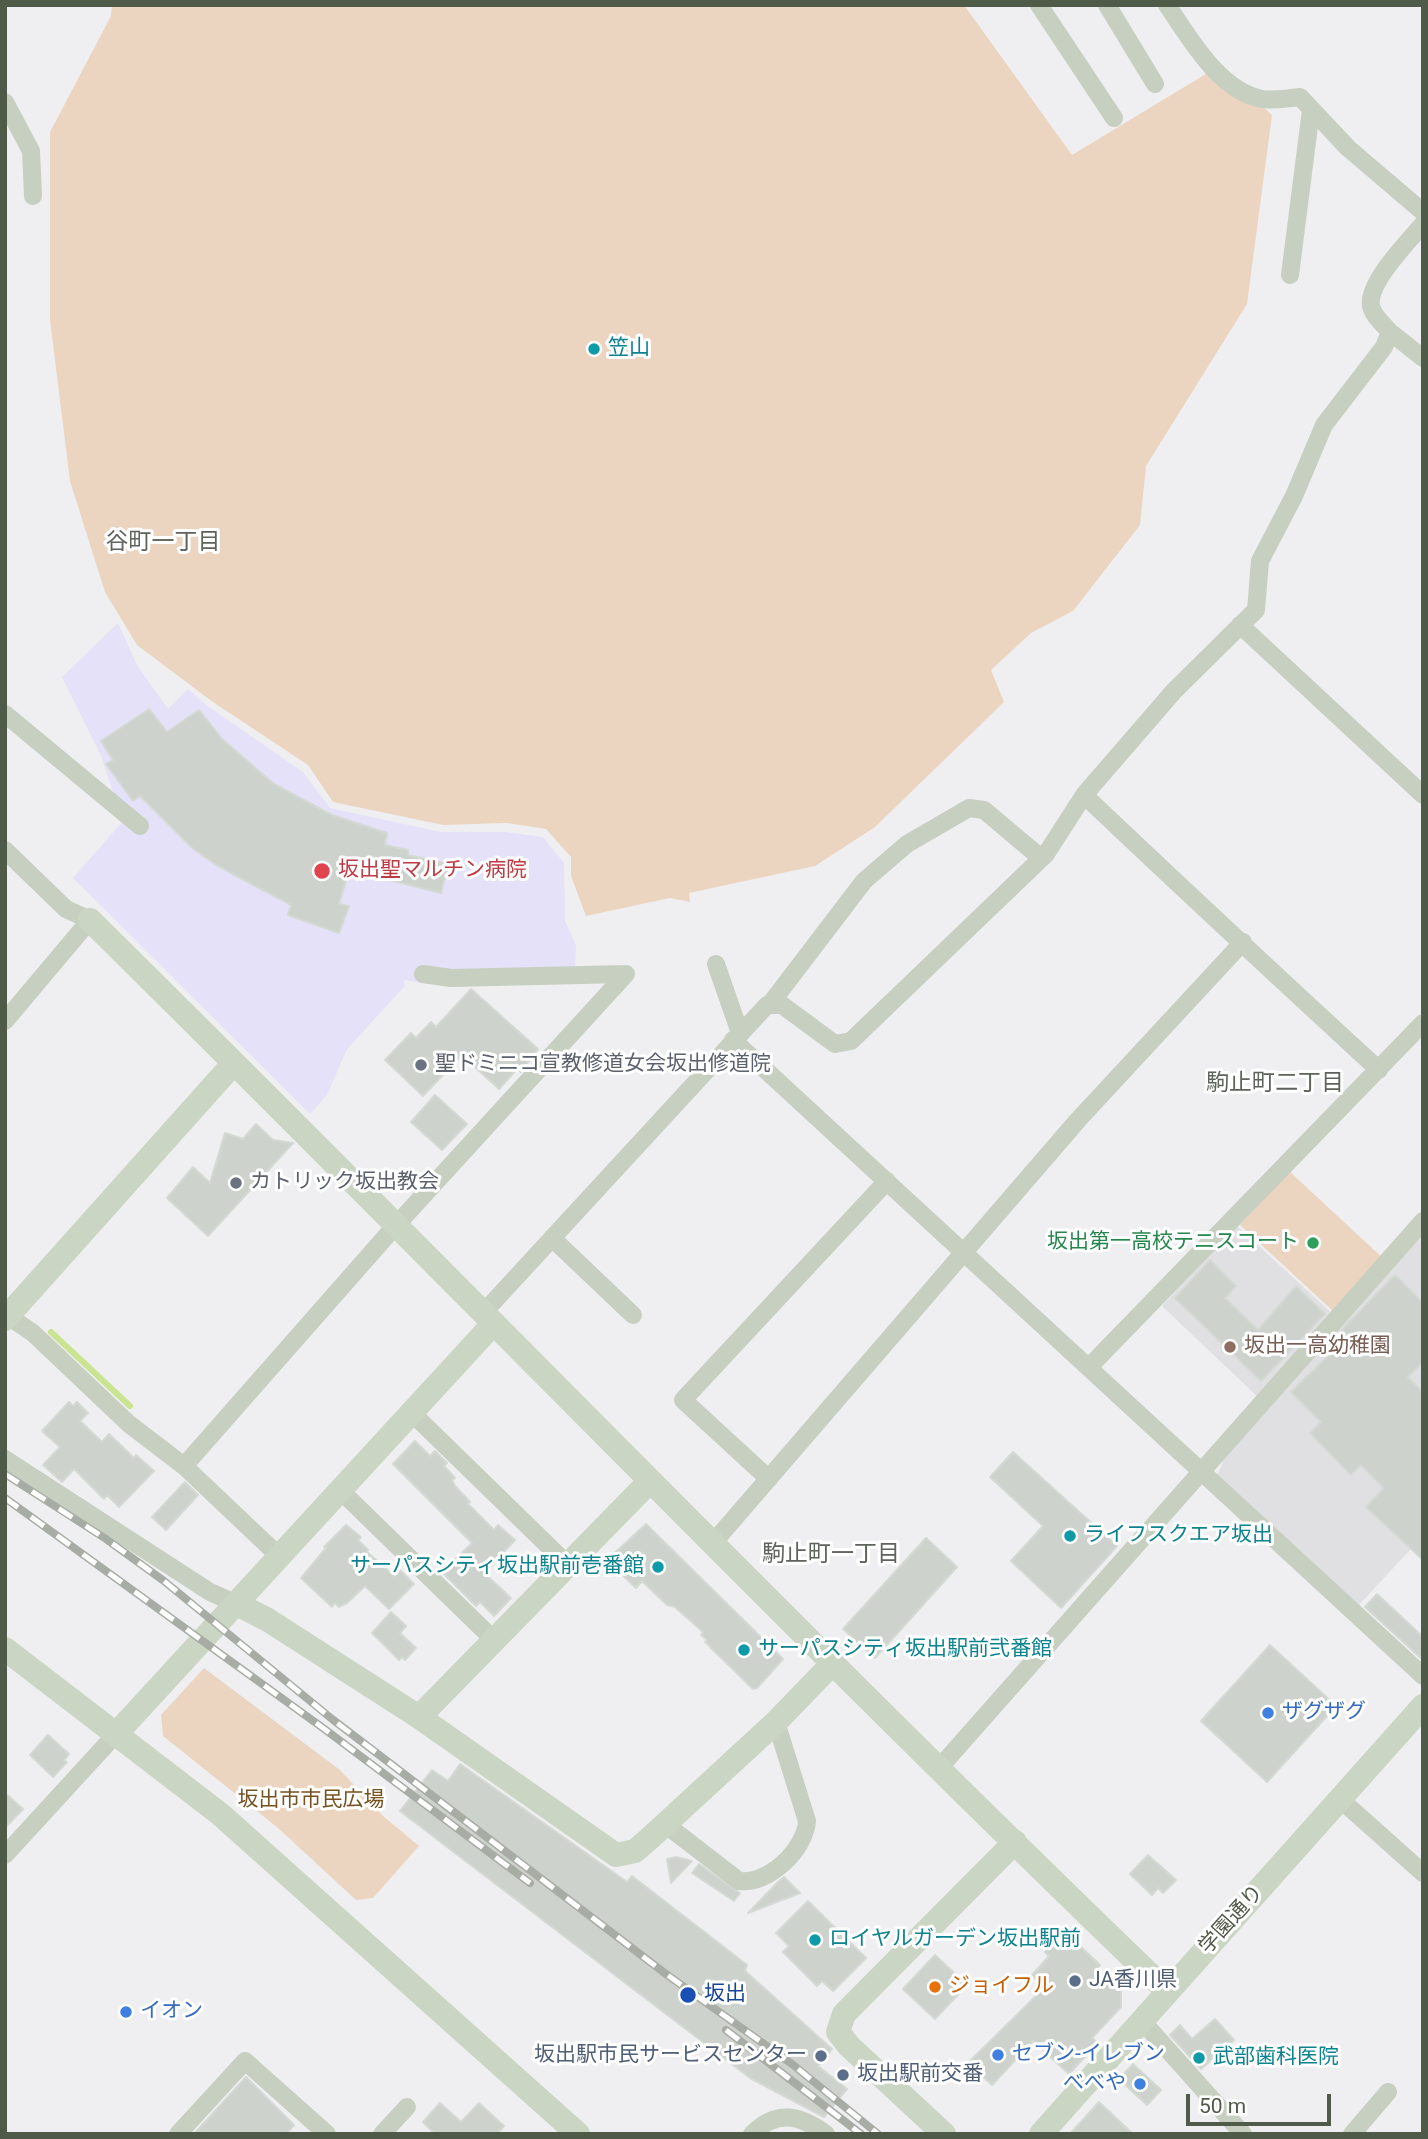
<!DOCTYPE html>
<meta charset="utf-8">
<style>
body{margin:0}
#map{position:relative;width:1428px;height:2139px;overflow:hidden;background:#efeff1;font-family:Roboto,sans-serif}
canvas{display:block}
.frame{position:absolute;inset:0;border:7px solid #505a48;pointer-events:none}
.scale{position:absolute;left:1186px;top:2094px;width:145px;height:32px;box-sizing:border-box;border:4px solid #505a48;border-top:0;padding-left:9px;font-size:21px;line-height:24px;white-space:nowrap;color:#505a48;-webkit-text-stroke:5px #fff;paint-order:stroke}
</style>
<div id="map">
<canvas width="1428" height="2139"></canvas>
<div class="frame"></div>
<div class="scale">50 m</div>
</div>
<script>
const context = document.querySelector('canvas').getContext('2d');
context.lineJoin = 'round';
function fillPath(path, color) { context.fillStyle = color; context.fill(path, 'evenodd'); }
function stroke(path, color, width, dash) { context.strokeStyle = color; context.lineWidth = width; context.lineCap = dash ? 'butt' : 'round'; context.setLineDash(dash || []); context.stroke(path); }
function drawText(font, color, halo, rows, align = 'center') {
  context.font = font + ' Roboto,"Noto Sans JP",sans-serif'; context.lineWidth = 6; context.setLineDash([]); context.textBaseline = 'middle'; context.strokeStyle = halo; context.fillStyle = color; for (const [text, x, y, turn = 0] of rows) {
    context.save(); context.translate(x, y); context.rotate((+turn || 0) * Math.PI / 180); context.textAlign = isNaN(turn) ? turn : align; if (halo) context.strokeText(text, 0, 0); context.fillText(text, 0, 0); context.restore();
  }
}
const education = new Path2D(`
 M1236 1225 1335 1316 1260 1399 1162 1306Z
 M1423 1225V1536L1357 1607 1217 1476 1226 1454Z`);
const medical = new Path2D(`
 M118 623 137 665 168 709 188 689 206 705 303 772 330 808 441 832H505L543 837 564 863 565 921 576 945 575 971 465 983 428 984 404 980 405 986 347 1049 327 1095 310 1114 73 878 132 811 113 792 101 756 62 677Z`);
const green = new Path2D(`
 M112 5H964L1072 155 1219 66 1272 115 1247 304 1146 466 1140 525 1073 611 1031 633 991 670 1004 702 875 827 815 866 689 893 690 902 670 898 586 916 571 876V857L546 829 507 823 443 825 333 802 308 765 210 700 137 645 105 592 70 481 50 320V132L111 16Z
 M1289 1171 1386 1261 1336 1314 1240 1225Z
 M204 1668 340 1770 383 1816 419 1846 373 1898 356 1900 278 1828 163 1736 161 1715Z`);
const stream = new Path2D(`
 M51 1332 130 1406`);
const building = new Path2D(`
 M149 709 167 732 199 710 222 739 274 784 332 815 387 833 385 845 408 850V855L448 864 441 893 349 870 339 904 349 906 339 933 288 915 291 905 216 865 191 847 140 796 133 801 106 764 113 760 101 741Z
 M471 989 538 1049 521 1072 517 1069 499 1089 462 1055 423 1096 385 1060 411 1033 416 1038 431 1022 436 1027Z
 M435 1095 467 1124 442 1150 411 1122Z
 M256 1124 273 1140 293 1143 208 1236 167 1198 193 1167 210 1183 225 1133 243 1139Z
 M1210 1260 1236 1286 1225 1298 1258 1330 1296 1286 1325 1314 1261 1381 1175 1298Z
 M1395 1275 1423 1303V1362L1408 1377 1423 1392V1560L1366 1507 1384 1488 1361 1465 1351 1475 1310 1433 1321 1422 1291 1392 1329 1355 1324 1350 1351 1320Z
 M69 1402 73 1406 77 1402 88 1413 80 1421 102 1442 109 1434 134 1458 136 1455 154 1471 119 1507 107 1495 104 1499 74 1469 62 1482 43 1465 60 1447 42 1431Z
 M415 1441 430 1456 435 1451 447 1463 444 1466 455 1478 452 1480 455 1486 470 1502 468 1504 494 1530 498 1525 515 1540 484 1573 511 1598 494 1616 480 1602 476 1606 442 1572 472 1543 393 1464Z
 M1013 1452 1117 1546 1061 1608 1011 1561 1043 1526 990 1477Z
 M185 1482 198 1495 166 1530 152 1517Z
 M646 1524 783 1659 757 1688 753 1689 705 1642 707 1640 701 1635 703 1632 675 1607 667 1605 642 1581 636 1588 607 1560Z
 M346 1525 361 1537 358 1540 368 1550 367 1552 394 1576 400 1570 414 1584 389 1609 365 1586 347 1603 339 1607 335 1603 332 1607 301 1578 326 1548 324 1547Z
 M926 1538 957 1567 875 1658 843 1629Z
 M1377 1594 1423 1637V1660L1365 1607Z
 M391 1612 406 1626 400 1633 416 1648 405 1660 402 1657 399 1660 372 1633Z
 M1270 1645 1336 1706 1267 1782 1201 1721Z
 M48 1735 69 1754 64 1760 67 1762 53 1777 30 1755Z
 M460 1764 627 1882 632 1876 747 1965 745 1971 832 2049 818 2066 847 2089 824 2117 750 2078 400 1811 432 1770 448 1781Z
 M5 1793 23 1809 5 1828Z
 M1148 1855 1176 1880 1163 1893 1158 1888 1152 1895 1130 1874Z
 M676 1857 692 1861 671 1883 667 1859Z
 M699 1864 740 1893 734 1901 692 1873Z
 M784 1877 800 1893 748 1913 779 1881Z
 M808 1901 866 1958 833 1991 822 1981 817 1986 783 1952 789 1946 776 1933Z
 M1064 1931 1100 1965 1097 1968 1121 1990V2007L1092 2038 1098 2043 1069 2074 1033 2041 992 2085 968 2063 1045 1987 1032 1975 1049 1956 1045 1952Z
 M935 1955 967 1985 935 2019 903 1989Z
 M1215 2019 1234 2040 1201 2069 1170 2035 1180 2025 1192 2039Z
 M1133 2064 1161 2090 1147 2105 1119 2079Z
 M246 2077 294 2125 286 2134H194Z
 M1099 2102 1133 2134H1070Z
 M440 2103 461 2122 479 2103 504 2126 497 2134H435L423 2122Z`);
const street = new Path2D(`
 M1039 5 1114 118
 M1107 5 1155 84
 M1167 5C1190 38 1219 91 1262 99 1273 101 1288 98 1300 97L1348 148 1423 212
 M5 102 31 151 33 196
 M1290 275 1311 110
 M1390 332 1423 358
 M1240 625 1423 795
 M5 714 140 826
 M1084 795C1182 888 1280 979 1379 1070
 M5 850 66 909 90 920 5 1021
 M716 964 740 1033
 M423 974 451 978 626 974
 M771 1003 864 881 907 844 969 808 984 810 1041 858
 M733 1040 1423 1676
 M552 1238 633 1315
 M484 1312 767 1005H782L835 1044 851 1041 1046 854 1084 795 1174 691 1256 610 1260 561 1294 496 1324 425 1384 347 1390 332C1384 325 1373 316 1371 306 1367 283 1408 242 1423 224
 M5 1314 33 1333 129 1424 184 1466 280 1557
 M1089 1367 1423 1023
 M412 1413 568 1565
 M5 1459 210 1592 237 1604
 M184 1466 389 1233 626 974
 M769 1479 683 1400 887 1181
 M341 1491 494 1640
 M713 1543 1078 1120 1243 942
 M940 1767 1423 1221
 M1340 1799 1423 1873
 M665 1824 739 1881C768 1885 805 1850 807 1821L776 1722
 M5 1855 116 1734
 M1143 2022 1243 2134
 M178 2134 245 2061 327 2134
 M382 2134 407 2107
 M752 2134C777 2109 800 2115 826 2134
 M1352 2134 1388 2092`);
const secondary = new Path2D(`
 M90 920C451 1276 803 1641 1168 1992
 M5 1319 234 1063
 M237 1604 268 1620 419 1717 616 1855 635 1851 649 1839 776 1722 833 1663
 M5 1649 220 1814 578 2134
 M419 1717 650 1481
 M116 1734 494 1323
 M944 2134 849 2046 838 2032 844 2014 1015 1842
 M1041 2134 1423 1706`);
const rail = new Path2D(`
 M5 1474 106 1539 164 1581 332 1719 666 1974 792 2064 878 2134
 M5 1498 323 1728 530 1883
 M726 2030 861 2134`);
const markers = [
 [594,349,7,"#0f9aa8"],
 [322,871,9,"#e0444e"],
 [421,1065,7,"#6b7280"],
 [236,1183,7,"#6b7280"],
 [1313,1243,7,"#2e9e5b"],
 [1230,1347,7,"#8d6e63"],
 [1070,1536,7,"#0f9aa8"],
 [658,1567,7,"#0f9aa8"],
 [744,1650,7,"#0f9aa8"],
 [1268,1713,7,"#3f7fe0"],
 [815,1940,7,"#0f9aa8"],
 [1075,1981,7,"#5c6f8a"],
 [935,1987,7,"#e8710a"],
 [688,1995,9,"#1a4fb4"],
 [126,2012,7,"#3f7fe0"],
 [998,2055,7,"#3f7fe0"],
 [821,2056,7,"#5c6f8a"],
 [1199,2058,7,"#0f9aa8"],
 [843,2075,7,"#5c6f8a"],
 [1140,2084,7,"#3f7fe0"]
];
const cultureNames = [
 ["笠山",608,349],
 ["ライフスクエア坂出",1084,1536],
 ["サーパスシティ坂出駅前壱番館",644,1567,"right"],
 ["サーパスシティ坂出駅前弐番館",758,1650],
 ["ロイヤルガーデン坂出駅前",829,1940],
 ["武部歯科医院",1213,2058]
];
const healthNames = [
 ["坂出聖マルチン病院",338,871]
];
const worshipNames = [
 ["聖ドミニコ宣教修道女会坂出修道院",435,1065],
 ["カトリック坂出教会",250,1183]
];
const leisureNames = [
 ["坂出第一高校テニスコート",1299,1243]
];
const educationNames = [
 ["坂出一高幼稚園",1244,1347]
];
const shopNames = [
 ["ザグザグ",1282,1713],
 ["イオン",140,2012],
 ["セブン-イレブン",1012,2055],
 ["べべや",1126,2084,"right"]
];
const parkNames = [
 ["坂出市市民広場",311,1801]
];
const streetNames = [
 ["学園通り",1232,1920,-48]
];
const serviceNames = [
 ["JA香川県",1089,1981],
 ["坂出駅市民サービスセンター",807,2056,"right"],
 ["坂出駅前交番",857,2075]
];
const foodNames = [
 ["ジョイフル",949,1987]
];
const transitNames = [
 ["坂出",704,1995]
];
const neighbourhoodNames = [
 ["谷町一丁目",163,543],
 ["駒止町二丁目",1275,1084],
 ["駒止町一丁目",831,1555]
];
fillPath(education, '#e0e0e2');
fillPath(medical, '#e5e1f8');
fillPath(green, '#ebd5c1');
stroke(stream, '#cbe491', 6);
fillPath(building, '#cdd3cc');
stroke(building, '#d4d9d3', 2);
stroke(street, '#c7cfc0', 18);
stroke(secondary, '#cad6c3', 24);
stroke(rail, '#a7ada4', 8);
stroke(rail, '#fff', 5, [16]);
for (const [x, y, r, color] of markers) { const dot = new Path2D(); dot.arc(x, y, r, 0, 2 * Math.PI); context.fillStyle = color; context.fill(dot); stroke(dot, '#fff', 2.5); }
drawText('21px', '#0d838f', '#fff', cultureNames, 'left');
drawText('21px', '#be3a42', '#fff', healthNames, 'left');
drawText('21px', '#5b616d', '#fff', worshipNames, 'left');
drawText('21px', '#27864d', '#fff', leisureNames, 'right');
drawText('21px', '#785e54', '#fff', educationNames, 'left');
drawText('21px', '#366cbe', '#fff', shopNames, 'left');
drawText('21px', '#75521f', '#fff', parkNames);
drawText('21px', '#505a48', '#fff', streetNames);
drawText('21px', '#4e5e75', '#fff', serviceNames, 'left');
drawText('21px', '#c56008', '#fff', foodNames, 'left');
drawText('21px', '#164399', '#fff', transitNames, 'left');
drawText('23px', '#5e635c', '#fff', neighbourhoodNames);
</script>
